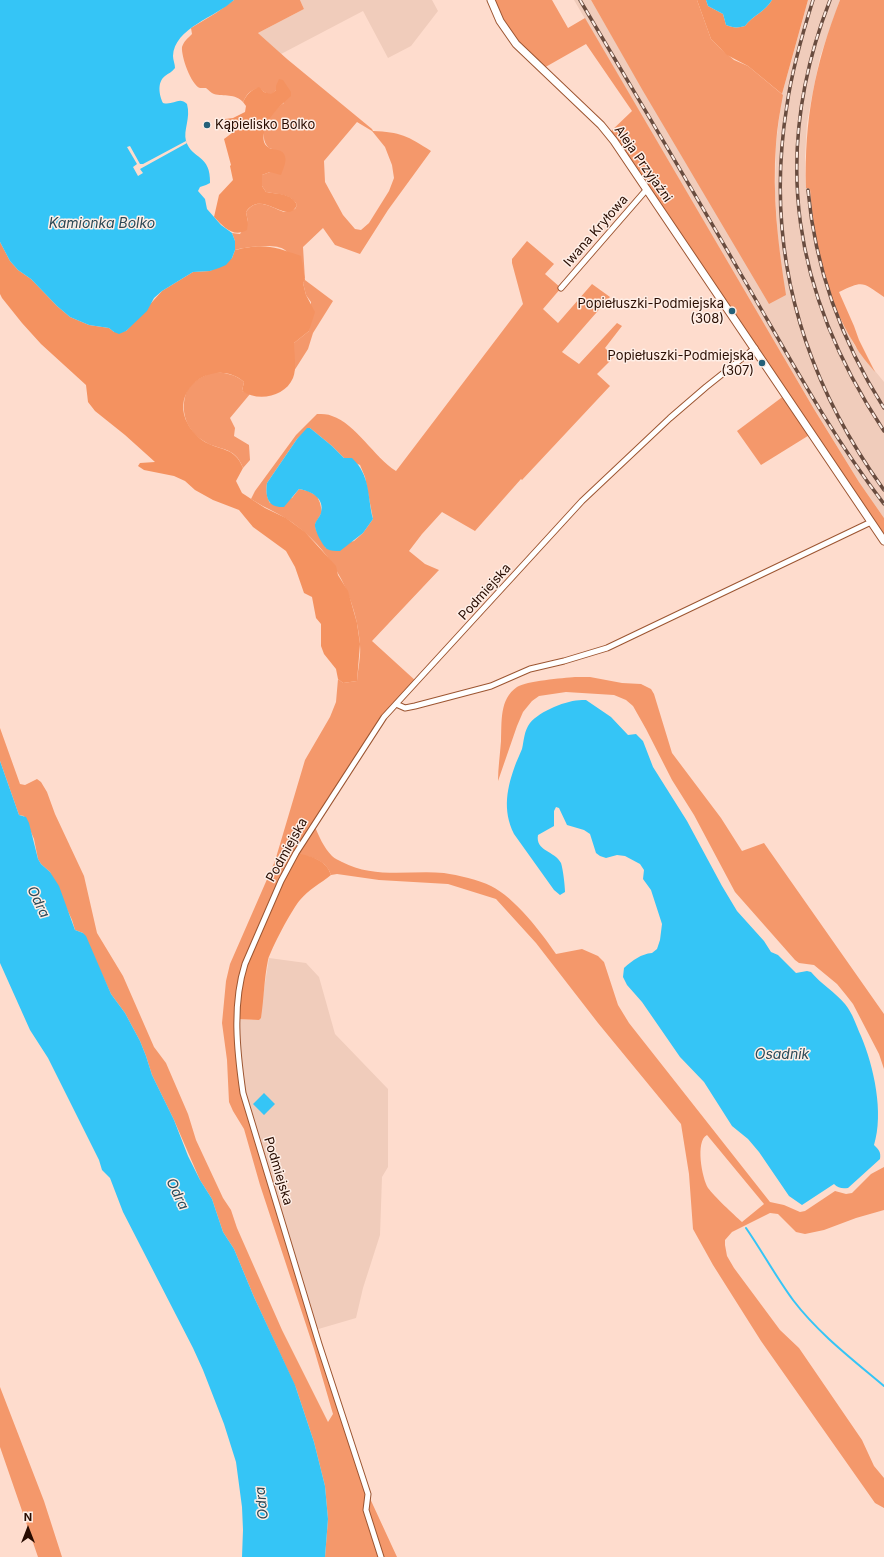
<!DOCTYPE html>
<meta charset="utf-8">
<style>
body{margin:0}
#map{position:relative;width:884px;height:1557px;overflow:hidden;background:#fedccd;font-family:Inter,sans-serif}
canvas{display:block}
.north{position:absolute;left:8px;top:1509px;width:40px;height:40px;-webkit-text-stroke:3px #feeee6;paint-order:stroke;rotate:0deg;font-size:11px;font-weight:700;line-height:16px;text-align:center;color:#280c01}
.north::after{content:'';display:block;margin:auto;width:14px;height:18px;background:#280c01;clip-path:polygon(50% 0,100% 100%,50% 72%,0 100%)}
</style>
<div id="map">
<canvas width="884" height="1557"></canvas>
<div class="north">N</div>
</div>
<script>
const context = document.querySelector('canvas').getContext('2d');
context.lineJoin = 'round';
function fillPath(path, color) { context.fillStyle = color; context.fill(path, 'evenodd'); }
function stroke(path, color, width, dash) { context.strokeStyle = color; context.lineWidth = width; context.lineCap = dash ? 'butt' : 'round'; context.setLineDash(dash || []); context.stroke(path); }
function drawText(font, color, halo, rows, align = 'center') {
  context.font = font + ' Inter,sans-serif'; context.lineWidth = 3; context.setLineDash([]); context.textBaseline = 'middle'; context.strokeStyle = halo; context.fillStyle = color; for (const [text, x, y, turn = 0] of rows) {
    context.save(); context.translate(x, y); context.rotate((+turn || 0) * Math.PI / 180); context.textAlign = isNaN(turn) ? turn : align; if (halo) context.strokeText(text, 0, 0); context.fillText(text, 0, 0); context.restore();
  }
}
const built = new Path2D(`
 M300 0H432L438 11 411 46 388 58 363 11 281 54 258 33 304 9Z
 M574 0H591L687 165 785 295 778 241 775 193 776 144 782 94 808 0H840L820 57 812 96 807 123 805 158 806 188H810L813 219 819 254 827 285 838 314 855 346 884 382V518L859 482 814 409Z
 M269 958 306 963 319 977 335 1034 388 1089V1167L382 1177 380 1235 363 1288 356 1318 315 1330 243 1093 237 1019 259 1020Z`);
const green = new Path2D(`
 M234 0H300L304 9 258 33 287 59 372 129 373 131C400 132 408 136 431 151L388 210 360 254 335 245 323 228 303 247 305 280 333 301 313 333 308 349 294 371V343L309 331 311 302 306 295 303 283 305 279C300 273 291 254 285 250 276 243 246 247 235 250V241L232 233 240 234 248 222 246 212C257 196 270 207 284 212L295 209 297 205C292 194 277 194 266 192L262 186V175L270 172 272 149 269 148C256 135 270 111 284 103L276 90 271 95 264 92 259 88C250 90 247 94 243 102 235 93 224 97 214 94 211 93 209 90 206 88 204 88 202 88 200 88 191 85 181 56 182 47 184 41 188 38 192 34L191 28 216 13ZM357 122 372 131 385 147 392 165 394 178 389 191 369 223 361 230 355 229 343 215 325 182 324 161Z
 M491 0H552L568 28 585 18 814 409 859 482 884 518V541L811 434 761 465 737 431 785 395 608 134 632 111 586 44 542 69 516 44Z
 M591 0H697L711 39 721 49 734 60 748 66 783 95C780 111 777 128 776 144 772 195 778 245 786 295L769 304 643 91Z
 M840 0H884V297C862 282 864 280 839 292L854 326 859 340 875 372C868 363 860 355 855 345 826 299 814 243 810 189L806 188C804 120 815 64 840 0Z
 M527 241 554 264 545 274 561 288 543 309 558 323 592 284 610 297 562 352 579 364 617 323 622 326 605 348 614 357 597 374 610 386 522 480 521 479 475 531 442 512 422 534 409 551 425 564 439 570 372 641 417 682 391 709 314 824C318 835 324 848 332 856 335 859 339 860 342 862 374 879 410 870 444 873 458 875 479 880 491 886 515 898 541 932 556 954L582 949 598 956 604 962 618 1005 629 1023 770 1202 784 1205 800 1212 805 1211 835 1191 846 1194 852 1193 871 1174 884 1167V1210L856 1218 824 1230 805 1234 796 1232 778 1214 770 1213 732 1232 725 1240V1245L727 1256 734 1268 780 1330 799 1348 862 1440 874 1466 884 1478V1508L875 1503 761 1341 713 1265 693 1229 689 1174 681 1124 598 1023 536 943 496 899 448 884 379 880 337 874 331 875C327 863 318 859 307 856L237 1019 243 1093 367 1492 397 1557H325L328 1519 325 1486 314 1442 296 1388 254 1297 234 1249 223 1232 212 1199 200 1180 174 1120 152 1075 146 1056 140 1041 125 1013 111 994 83 933 75 930 72 920 50 872 41 864 38 859 34 839 24 816 19 815 0 761V728L20 784 25 785 37 779 41 782 47 792 55 814 84 876 97 933 123 976 154 1047 166 1063 188 1114 196 1140 223 1198 231 1210 237 1228 282 1330 328 1422 333 1414 314 1349 260 1185 244 1129 233 1111 229 1102 227 1060 222 1023 226 981 230 964 275 861 305 760 330 717 336 702 338 679 343 683 357 681C358 669 361 656 360 645 357 600 334 554 298 527 284 515 266 509 251 499L255 491 296 435 317 414C322 414 328 414 332 416 356 424 374 457 396 471L523 304 512 263V259ZM310 428 332 446 344 458 360 465 365 477 373 519 363 533 354 541 326 548 316 530 315 524 322 512 320 503 317 496 308 491 299 489 292 498 270 503C266 495 266 491 267 483L297 439ZM707 1135 764 1204 742 1222C734 1215 714 1196 708 1188 702 1178 695 1141 707 1135Z
 M214 372C226 373 235 374 244 382L242 391 250 394 230 418 235 428 234 436 249 445 250 460 243 468C235 445 217 451 202 440 187 430 181 413 185 397 188 383 202 376 214 372Z
 M575 677H590L622 683 641 684 651 689 654 694 672 753 721 818 742 851 764 843 884 1014V1069L879 1054 853 1004 846 995 837 984 814 965 799 963 795 960 735 892 694 815 672 780 646 729 633 706 626 700 614 695 566 692 539 696 532 701 523 712 517 726 498 781C498 768 500 755 501 741 502 723 499 699 517 687 526 681 563 678 575 677Z
 M0 1387 44 1501 62 1557H38L0 1447Z`);
const forest = new Path2D(`
 M697 0H706L708 6 723 14 726 25C733 28 738 28 745 26 752 16 766 11 772 0H808L782 94 748 66 727 55 711 39Z
 M279 79 283 80 291 92V96C279 107 267 117 264 133 263 138 263 144 268 147 272 151 281 148 284 154 288 160 283 169 281 175L270 172 262 175V186L266 192C277 194 292 193 297 205 287 227 262 188 246 212L248 222 247 230C233 238 224 227 214 217L219 195 233 180 230 166 231 165 224 139 232 133 225 119 233 118 245 112 246 106 243 102C247 94 251 90 259 87L264 92 271 94 276 90V86Z
 M0 242 10 261 18 270 31 279 57 306 70 317 89 325 109 328 114 332 126 331 162 291 193 272 210 271 232 258 235 250C264 243 273 246 301 256L305 280 303 283 306 295 315 312 309 331 294 343C294 353 297 369 293 378 285 397 258 402 242 391L244 382C215 356 168 389 188 424 190 429 198 437 202 440 218 451 235 446 243 468L236 481 242 493 265 508 286 518 305 532 336 566 338 575 348 591 357 623 360 644 357 681 343 683 338 679 336 669 324 654 321 646V624L316 618 312 597 304 593 295 567 286 551 253 527 239 510 213 500 195 490 185 481 174 476 144 470 138 466 140 463 155 462 125 435 95 411 88 402 86 385 41 344 22 323 2 298 0 294Z
 M296 853C310 856 326 859 331 875 321 883 308 890 300 900 292 909 271 949 268 960 264 979 264 999 261 1018L259 1020 237 1019 241 977Z`);
const water = new Path2D(`
 M0 0H234C216 17 174 28 173 56 173 60 175 64 175 68 172 72 169 73 165 76 157 82 159 95 163 103 173 106 179 96 187 104 191 118 183 130 186 141 192 160 211 154 210 183L206 185 200 187 198 191 205 199 207 209 221 225 232 233 235 241V250L232 258 226 265 219 268 210 271 193 272 162 291 154 298 147 311 126 331 119 334 114 332 109 328 89 325 70 317 57 306 31 279 18 270 10 261 0 242Z
 M706 0H772C766 11 752 16 745 26 738 28 733 28 726 25L723 14 708 6Z
 M307 428H310L332 446 344 458H352C371 476 367 496 373 519L363 533 340 551C335 551 331 551 327 549 323 546 314 530 315 524 316 520 320 517 321 513 325 498 311 491 299 489L284 507C268 508 265 497 267 483L297 439Z
 M582 700H586L611 717 628 735 636 734 643 741 653 767 687 821 722 886 737 911 764 941 771 952 778 955 796 973 807 971 811 972C821 984 835 992 845 1004 853 1014 856 1025 861 1036 874 1067 884 1113 874 1145 879 1150 881 1152 880 1159L848 1188C842 1189 838 1188 834 1184L802 1205 789 1196 759 1152 748 1139 732 1126 704 1082 680 1057 642 1002 627 985 623 977 624 968C633 960 641 954 652 953L657 949 660 940 662 924 651 890 643 879 644 870 640 864 625 856 617 855 606 858 600 856 596 853 590 834 584 830 567 825 559 808 556 807 554 811V826L538 835C535 851 555 851 561 863 563 869 565 886 565 892L560 895 554 890 514 834C502 810 507 787 516 763 518 758 520 754 522 749 524 740 524 731 530 723 540 711 567 700 582 700Z
 M0 761 19 815 26 817 29 823 38 859 41 864 50 872 59 886 75 930 83 933 86 936 111 994 125 1013 140 1041 146 1056 152 1075 174 1120 188 1156 200 1180 212 1199 223 1232 234 1249 254 1297 295 1385 314 1442 325 1486 328 1519 325 1557H242L243 1530 242 1507 236 1462 224 1424 203 1370 193 1348 123 1212 110 1178 102 1170 99 1160 48 1058 30 1030 0 963Z
 M264 1093 275 1104 264 1115 253 1104Z`);
const pier = new Path2D(`
 M186 141 187 143 140 169 143 173 138 176 133 167 137 164 127 147 130 146 140 164H143Z`);
const stream = new Path2D(`
 M746 1228C762 1251 776 1277 793 1300 818 1333 852 1359 884 1386`);
const street = new Path2D(`
 M561 288 647 189
 M396 704 405 708 415 706 491 686 530 669 564 661 607 648 871 522
 M381 1557 366 1510 368 1494 319 1344 243 1093C237 1051 232 1005 245 964L281 881 296 853 384 717 582 501 670 418 706 387 755 348`);
const secondary = new Path2D(`
 M491 0 500 21 516 44 601 125 614 141 884 541`);
const rail = new Path2D(`
 M580 0C634 92 689 183 742 276 787 353 829 432 884 504
 M813 0C802 35 792 70 787 105 764 247 801 375 884 490
 M830 0C770 155 793 294 884 431
 M808 190C815 268 842 342 884 408`);
const markers = [
 [207,125,4,"#256179"],
 [732,311,4,"#256179"],
 [762,363,4,"#256179"]
];
const poiNames = [
 ["Kąpielisko Bolko",215,125,"left"],
 ["Popiełuszki-Podmiejska",724,304],
 ["(308)",724,319],
 ["Popiełuszki-Podmiejska",754,356],
 ["(307)",754,371]
];
const streetNames = [
 ["Aleja Przyjaźni",643,164,55],
 ["Iwana Kryłowa",596,231,-49],
 ["Podmiejska",485,592,-48],
 ["Podmiejska",287,850,-61],
 ["Podmiejska",278,1171,73]
];
const waterNames = [
 ["Kamionka Bolko",102,224],
 ["Odra",38,902,64],
 ["Osadnik",782,1055],
 ["Odra",177,1194,64],
 ["Odra",262,1503,-96]
];
fillPath(built, '#f0ccbb');
fillPath(green, '#f4986b');
fillPath(forest, '#f49260');
fillPath(water, '#35c5f6');
fillPath(pier, '#fedccd');
stroke(stream, '#35c5f6', 2);
stroke(street, '#9c5531', 7);
stroke(secondary, '#9c5531', 9);
stroke(street, '#fff', 5);
stroke(secondary, '#fff', 7);
stroke(rail, '#694c3f', 3.5);
stroke(rail, '#feeee6', 2, [6]);
for (const [x, y, r, color] of markers) { const dot = new Path2D(); dot.arc(x, y, r, 0, 2 * Math.PI); context.fillStyle = color; context.fill(dot); stroke(dot, '#feeee6', 1.5); }
drawText('13px', '#280c01', '#feeee6', poiNames, 'right');
drawText('13px', '#280c01', '#feeee6', streetNames);
drawText('italic 14px', '#2d4956', '#feeee6', waterNames);
</script>
